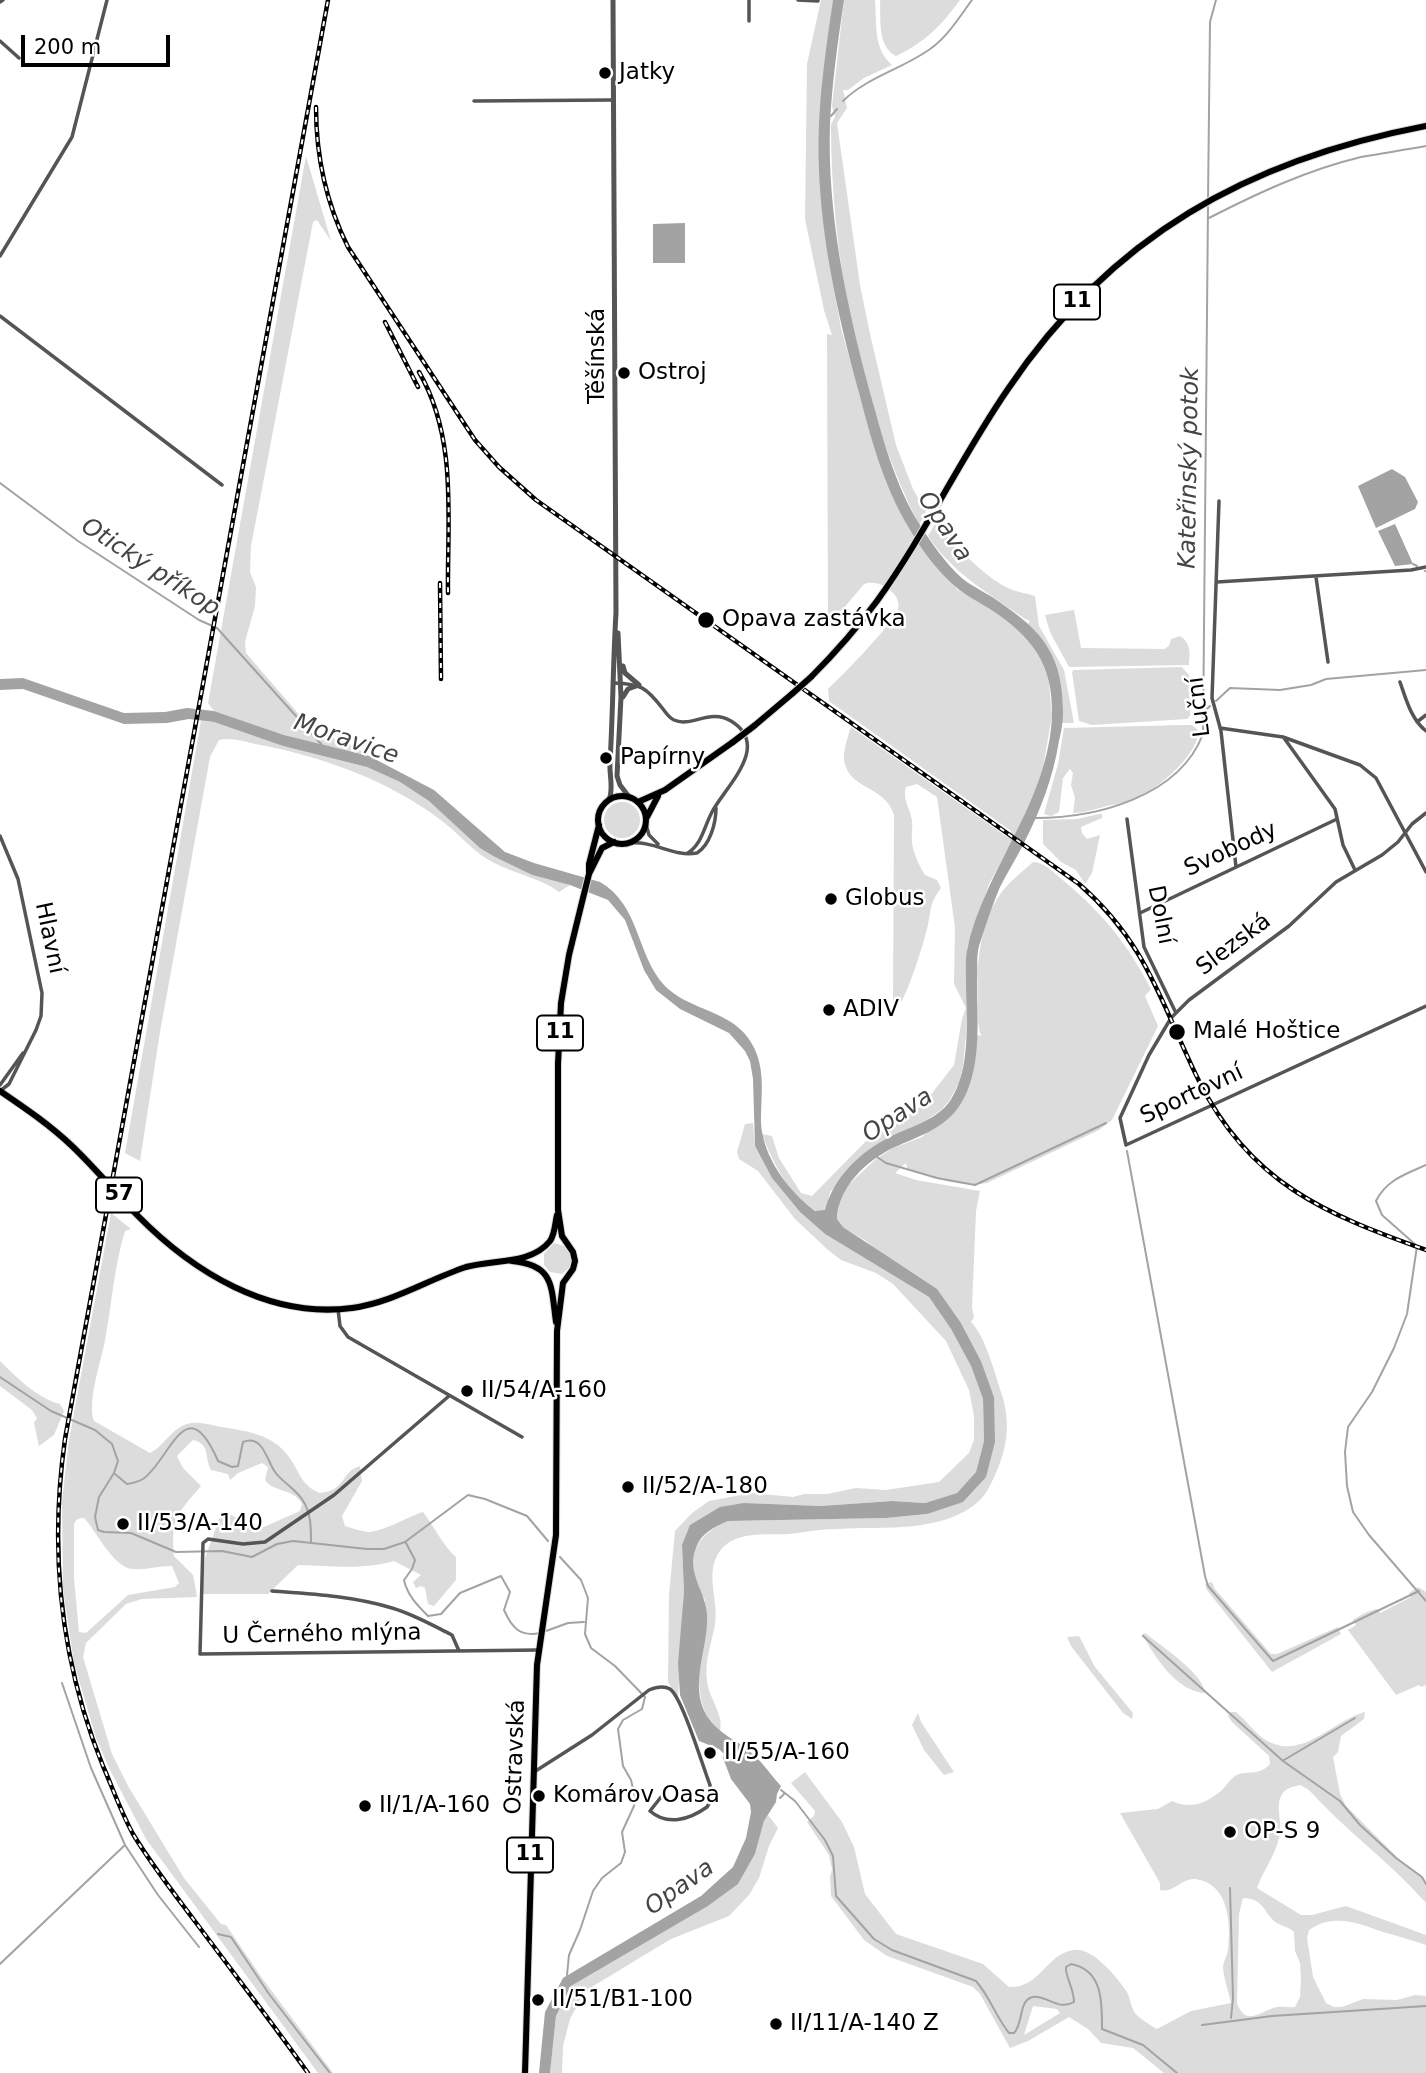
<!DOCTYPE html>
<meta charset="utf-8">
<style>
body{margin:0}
#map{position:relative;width:1426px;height:2073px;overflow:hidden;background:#fff;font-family:"DejaVu Sans",sans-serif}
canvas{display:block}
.scale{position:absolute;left:21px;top:35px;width:149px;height:32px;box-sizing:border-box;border:4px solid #000;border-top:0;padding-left:9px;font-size:21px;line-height:24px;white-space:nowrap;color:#000;-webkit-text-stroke:5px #fff;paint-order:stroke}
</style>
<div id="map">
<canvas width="1426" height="2073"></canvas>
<div class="scale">200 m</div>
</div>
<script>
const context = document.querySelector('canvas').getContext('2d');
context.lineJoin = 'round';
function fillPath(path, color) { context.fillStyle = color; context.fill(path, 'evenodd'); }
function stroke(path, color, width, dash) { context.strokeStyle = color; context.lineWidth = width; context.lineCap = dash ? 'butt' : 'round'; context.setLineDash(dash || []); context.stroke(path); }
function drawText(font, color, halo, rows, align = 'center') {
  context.font = font + ' "DejaVu Sans",sans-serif'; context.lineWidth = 5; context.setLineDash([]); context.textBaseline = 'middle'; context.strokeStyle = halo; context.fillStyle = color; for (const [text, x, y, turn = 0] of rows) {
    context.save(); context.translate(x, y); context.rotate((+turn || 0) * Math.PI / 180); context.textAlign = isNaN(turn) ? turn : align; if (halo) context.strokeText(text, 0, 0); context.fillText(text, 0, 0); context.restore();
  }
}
const green = new Path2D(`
 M821 0H833L819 124 830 268 841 328 870 433 886 482 957 589 992 610 1022 633 1036 648 1048 673 1052 716 1043 767 1036 788 1014 838 989 884 967 948 966 1035 963 1066 959 1083 949 1101 941 1110 917 1127 888 1138 830 1192 826 1210 819 1212C792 1203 771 1159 762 1134L772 1136 779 1158 801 1193 812 1196 869 1138 922 1106 954 1065 962 1019 966 1008 954 984 955 928 937 797 917 784 906 787C902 800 910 807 912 820 913 827 911 835 912 843 914 855 919 865 925 875L937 880 941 888C928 906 932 909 927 929 923 945 909 990 901 1002L893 1000 894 815C884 784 849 791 844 760 843 750 848 736 851 727L1007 837 1011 831 829 701 828 689C841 677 894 623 898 609 900 602 896 595 890 590 882 584 874 581 864 584L828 627 827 334 832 335 824 310 805 219 807 64Z
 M844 0H875C877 26 873 48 892 65L864 78 848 90H843L847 108 837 123 860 285 870 334 896 445 913 489 926 512 919 525C859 404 831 258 831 124L835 117 832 106Z
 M880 0H960C942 25 924 43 896 56 877 46 881 19 880 0Z
 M306 156 331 241 317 220 313 222 251 546 250 572 256 587 255 606 245 642 246 653 308 725 319 733 350 744 369 756 284 735 214 711 208 703Z
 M935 524C953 543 984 577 1008 588 1016 592 1026 593 1035 596L1039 626 1064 670 1074 723H1062C1063 670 1056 666 1028 624L1030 621 1025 619C990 594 952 573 928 536Z
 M1074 610 1081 648 1164 649 1169 646 1171 639 1180 636C1191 643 1190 652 1189 665L1069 667 1050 632 1045 615Z
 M1182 667 1189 675 1190 716 1187 719 1092 725 1079 721 1072 672 1074 670Z
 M201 721 214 722 283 746 367 767 400 782 429 801 495 857 532 875 570 885 559 892C544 879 507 872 487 859 471 849 458 833 442 821 391 782 329 759 266 746 252 744 233 736 219 740L210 757 160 1032 140 1161 125 1153Z
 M1183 725H1192L1199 731C1196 759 1153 793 1127 802 1118 804 1109 805 1100 808 1091 810 1083 813 1073 813L1075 798 1071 785 1073 773 1070 769 1063 778 1059 812 1051 816 1044 814 1058 764 1064 728Z
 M604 820a18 18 0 1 1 36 0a18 18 0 1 1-36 0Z
 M1099 814H1102V818L1081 827 1082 833 1087 839 1100 835 1092 873 1085 884 1076 870 1061 862 1043 844V820L1077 819Z
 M1033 862C1045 862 1055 874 1065 882 1104 915 1126 942 1151 989L1145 996 1158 1026 1112 1120 1099 1130 987 1183C960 1188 932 1177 907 1169L906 1163 895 1173 916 1180 980 1191 976 1211 972 1307 974 1317 971 1322C985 1335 996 1377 1002 1395 1010 1420 1008 1444 998 1468 993 1479 989 1491 980 1500 944 1534 882 1526 837 1529 821 1529 805 1532 789 1534 767 1535 735 1530 720 1551 704 1572 719 1600 715 1624 712 1643 704 1661 707 1681 709 1699 724 1714 720 1731 714 1724 707 1718 704 1709 693 1680 703 1631 705 1600 685 1566 689 1537 728 1521L886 1518 927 1514 986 1477 994 1397 981 1361 961 1323 866 1241 843 1227 837 1219 840 1197 848 1185 876 1159 893 1148 922 1137 969 1087 974 1068 977 1035 981 1036C977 1025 978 1011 978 998 976 964 980 922 1001 893 1010 881 1022 872 1033 862Z
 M753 1123 755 1146 762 1159 772 1178 800 1212 825 1234 929 1297 951 1329 971 1366 983 1399 984 1441 976 1472 957 1493 925 1503 892 1501 821 1506 744 1503 682 1545 684 1592 678 1698 668 1682 669 1595 675 1531 692 1513 709 1501 752 1493 793 1497 804 1494H827L856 1488 886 1490 939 1482 969 1453 974 1440V1416L969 1390 946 1341 893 1284 876 1273 841 1260 828 1250 795 1219 758 1171 739 1159 737 1152 745 1124Z
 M111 1213 131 1229 125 1231C114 1267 112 1303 105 1340 101 1362 87 1401 94 1421L150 1453C163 1447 170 1431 184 1425 197 1420 209 1425 221 1427 247 1431 273 1434 289 1457 300 1472 301 1486 320 1493 347 1490 340 1472 360 1466L362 1481 342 1516 345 1526C352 1528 361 1531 368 1532 383 1532 407 1517 423 1512 434 1526 443 1546 456 1557V1580L434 1606 428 1604 425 1588 421 1586 416 1588 413 1582 421 1575 394 1561C364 1570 330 1566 298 1565L268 1594H202L205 1558 222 1511 258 1527H264L300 1511 302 1504C294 1488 274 1493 265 1480L268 1467 262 1463 238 1473 230 1480 228 1474 211 1470C204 1458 211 1444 193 1440L177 1456 183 1468 201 1486C177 1514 171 1518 174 1556L193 1575 197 1597 142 1599 126 1604 86 1643 83 1657 112 1754 128 1786 184 1878 221 1924 226 1925 262 1978 333 2073H318L146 1839 109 1768 96 1738 74 1663 63 1590 62 1501 69 1440ZM81 1518H84C96 1530 113 1568 133 1569 146 1570 159 1566 172 1566L179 1583 175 1587 128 1595 86 1633 79 1632 74 1578V1524L76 1520Z
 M554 1243 564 1246 572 1256 570 1267 562 1274 550 1272 544 1265V1254Z
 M0 1361C17 1378 37 1398 60 1404L64 1411 54 1435 39 1446 34 1423 37 1418 32 1410 0 1386Z
 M1212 1582 1215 1589 1271 1654H1277L1338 1627 1341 1634 1272 1672 1207 1590 1205 1584Z
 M1418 1587 1426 1592V1685L1421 1687 1419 1685 1396 1695 1348 1630 1356 1625 1353 1620C1361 1615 1369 1610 1378 1609L1380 1613 1411 1597 1409 1593Z
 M1145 1633C1160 1645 1204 1674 1205 1693 1177 1692 1154 1656 1142 1634Z
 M1079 1636 1095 1667 1133 1713 1132 1719 1123 1713 1071 1646 1067 1637Z
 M1231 1712H1236C1246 1720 1254 1732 1264 1739 1301 1763 1331 1721 1365 1712L1364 1719 1341 1736 1338 1752 1333 1757 1340 1794 1346 1806 1399 1859 1422 1876 1426 1882V1903C1390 1862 1346 1831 1309 1790L1300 1785C1292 1787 1285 1788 1281 1796 1276 1805 1281 1819 1280 1830 1279 1851 1264 1868 1257 1888L1301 1915H1312L1346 1906 1426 1935V1945C1412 1940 1398 1936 1383 1932 1358 1923 1333 1913 1309 1930L1307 1938 1313 1977 1326 2003 1334 2007H1342L1363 1999 1397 2000 1415 1995 1426 1996V2073H1164L1133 2048 1101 2043 1088 2029 1069 2017 1028 2041 1010 2048 980 1994 973 1987 887 1956 864 1940 831 1896 830 1877 832 1869 829 1855 807 1822 814 1816 815 1811 791 1783 805 1772 842 1822 854 1847 865 1894 896 1934 983 1964 1009 1987C1041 1988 1045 1955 1073 1950 1092 1946 1117 1977 1127 1992 1130 1998 1131 2007 1135 2013 1140 2019 1150 2025 1157 2029L1191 2011 1231 2003C1229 1992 1223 1978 1223 1966 1224 1961 1227 1955 1228 1950 1231 1923 1229 1883 1195 1879 1182 1878 1174 1893 1160 1890V1883L1120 1813 1158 1809 1172 1801C1190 1810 1208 1803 1223 1789 1227 1785 1232 1776 1239 1774 1252 1771 1260 1775 1270 1764L1269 1756 1232 1722 1228 1716ZM1243 1898C1263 1899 1262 1909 1274 1921 1280 1926 1288 1926 1294 1932L1295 1951 1300 1963 1301 1978 1300 1997 1295 2007C1288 2008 1280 2005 1273 2008 1259 2013 1245 2026 1237 2003L1239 1914ZM1033 2006 1057 2009 1060 2013 1024 2035Z
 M918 1713 921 1722 954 1772 944 1775 924 1750 912 1725Z
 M768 1815 778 1828 769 1846 759 1878 749 1895 729 1916 671 1939 585 1991 570 2019 563 2046 562 2073H550L556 2016 571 1986 708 1906 738 1884 755 1854 764 1821Z`);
const water = new Path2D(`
 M833 0H844C838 41 832 82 830 124 827 213 846 303 869 389 882 435 894 484 920 525 932 544 946 564 963 579 973 587 987 593 998 601 1044 632 1063 656 1063 714 1063 723 1061 732 1059 741 1053 778 1040 812 1023 845 1016 859 1007 873 1000 887 992 906 985 927 979 946 976 957 978 969 977 980 977 1021 983 1073 958 1108 943 1129 917 1137 895 1147 867 1160 838 1187 837 1219L843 1227 937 1289 961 1323 981 1361 994 1397 995 1442 986 1477 963 1502 927 1514 886 1518 728 1521C714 1527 701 1533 696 1548 686 1574 706 1591 707 1615 709 1647 688 1685 707 1716 717 1732 734 1739 748 1750 761 1760 770 1774 781 1786L777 1794 776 1802 764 1821 755 1854 738 1884 708 1906 571 1986 556 2016 550 2073H539L545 2012 563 1978 701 1896 733 1867 746 1838 751 1812 750 1804 731 1779 723 1758 724 1754 719 1749 699 1741 680 1695 678 1663 684 1592 682 1545 690 1525 720 1507 744 1503 821 1506 892 1501 925 1503 957 1493 976 1472 984 1441 983 1399 971 1366 951 1329 929 1297 825 1234 800 1212 772 1178 755 1146 753 1079 750 1061 745 1051 729 1033 680 1009 656 990 644 970 625 920 608 900 570 885 532 875 495 857 480 848 429 801 400 782 367 767 283 746 214 722 189 719 167 723 124 724 23 689 0 690V679L23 678 124 713 165 712 187 708 214 711 284 735 369 756 434 790 505 852 534 863 600 882C640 905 636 954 664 985 688 1011 734 1010 752 1044 766 1068 761 1095 761 1122 762 1156 789 1192 815 1211L825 1210C833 1179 858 1154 886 1139 908 1127 935 1122 950 1101 972 1068 966 1018 966 980 966 969 965 956 968 946 987 866 1049 800 1052 715 1053 663 1032 637 990 609 979 602 966 596 956 587 937 571 921 549 909 528 884 487 871 439 859 393 835 306 815 214 819 123 821 82 827 41 833 0Z
 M685 223V263H653V224Z
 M1392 469 1405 477 1418 502 1415 509 1376 528 1358 486Z
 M1395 524 1413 564 1395 566 1378 531Z`);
const stream = new Path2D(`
 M843 101C865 79 898 70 924 53 945 41 958 19 972 0
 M831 116 837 109
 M1208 201 1210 22 1216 0
 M1209 218C1258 193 1307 170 1361 157 1383 153 1405 150 1426 146
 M0 483 78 541 199 620 217 628 322 745
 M1413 564 1417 566
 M1425 571H1426
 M1216 701 1230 688 1280 690 1311 685 1326 679 1426 670
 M1203 713 1210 706
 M1035 818C1096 818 1179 797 1203 734L1208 207
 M1127 1151 1205 1576 1208 1586 1273 1661 1419 1591
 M877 1157 886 1163 937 1178 975 1185 1106 1123
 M1426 1165C1406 1174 1386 1180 1376 1201L1382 1215 1417 1246 1407 1314 1394 1348 1372 1392 1348 1427 1345 1452 1347 1486 1353 1512 1369 1535 1426 1601
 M0 1377 51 1411 95 1430 112 1444 118 1461 114 1473 99 1497 95 1517 98 1530 104 1532 131 1533 176 1552 222 1551 252 1557 277 1544 293 1541 367 1549H384L405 1542 468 1495 485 1499 527 1516 548 1541
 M115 1474 127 1484C133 1483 138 1482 143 1479 171 1459 186 1387 218 1461L232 1467 238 1466 243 1442C263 1434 267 1461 275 1472 284 1484 298 1490 305 1504 311 1516 311 1529 311 1542
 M406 1543 415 1560 412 1569 404 1580C407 1595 418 1606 428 1616L441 1614 460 1593 501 1576 510 1592 504 1610C512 1628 520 1637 540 1633
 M560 1557 581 1580 588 1598 585 1634 591 1648 615 1666 645 1697 642 1709 623 1720 618 1729 623 1766 631 1780 635 1797 634 1806 622 1832 625 1852 621 1863 602 1878 593 1891 580 1930 569 1955 567 1975
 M546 1631 568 1623 584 1622
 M1143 1636 1283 1761 1340 1801 1360 1825 1396 1858 1422 1877 1426 1884
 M62 1683 91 1768 125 1845
 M1284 1760 1355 1718
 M781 1790 795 1801 825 1840 833 1856 836 1896 874 1939 892 1950 976 1981C990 1997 996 2017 1009 2033H1014C1023 2024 1019 2003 1030 1998 1044 1992 1057 2012 1074 2002 1074 1988 1065 1977 1066 1967L1071 1964C1103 1970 1102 2002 1102 2029L1143 2045 1177 2073
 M780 1798 784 1794
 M1230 1888 1233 1998 1231 2018
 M218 1934 231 1937 269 1994 330 2073
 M0 1964 125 1845 158 1895 199 1947
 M1202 2025 1272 2016 1426 2006`);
const minor = new Path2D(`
 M749 0V21
 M798 0 818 1
 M0 2 3 0
 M0 41 19 58
 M474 101 613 100
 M0 256 72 137 107 0
 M0 316 222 485
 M1219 501 1212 698 1221 731 1236 867
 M1316 577 1328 662
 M1217 582 1411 570 1426 567
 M1400 682C1406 699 1411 719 1426 731
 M614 683C641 684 646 687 663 709 666 713 669 718 674 720 691 728 710 708 731 721 772 746 725 787 712 812 704 827 702 844 688 853
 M1417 722 1426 715
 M1220 728 1283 737 1360 765 1376 778 1426 872
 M1284 738 1335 809 1343 845 1355 870
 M1426 813 1412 824 1398 842 1382 855 1336 882 1289 926 1189 1000 1171 1018 1149 1055 1120 1118 1126 1145 1426 1006
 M1127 819 1144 947 1176 1013
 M646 824 649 835 658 844
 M0 836 18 879 42 993 41 1016 36 1030 9 1084 0 1091
 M630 843C656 841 672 857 697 853 710 845 716 823 716 808
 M1140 913 1337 819
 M0 1085 23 1053
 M338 1309 340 1326 348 1337 522 1437
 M449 1396 334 1495 265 1542 243 1544 208 1539 203 1543 200 1654 539 1650
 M272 1591C312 1594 352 1596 392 1608 413 1614 432 1625 452 1635L459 1651
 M534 1772 592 1735 649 1690C656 1687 663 1685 670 1689 682 1697 703 1767 710 1785V1802L707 1807C689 1820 667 1826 650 1811L661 1797`);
const tertiary = new Path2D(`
 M618 633 621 697 617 776 620 785 630 798
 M623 666 625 673 639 685
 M623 697 628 689 639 685
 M609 800C614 788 609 775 610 762 613 712 613 662 616 613L613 0`);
const primary = new Path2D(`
 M811 677C835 653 857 628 877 601 926 533 961 457 1008 389 1111 236 1248 160 1426 126
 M754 726 793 693
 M598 820a24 24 0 1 1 48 0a24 24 0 1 1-48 0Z
 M638 802 665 790 733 742
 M647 817 658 796
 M589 872V864L599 825
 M0 1091C25 1108 50 1125 72 1146 95 1168 115 1192 137 1215 193 1272 269 1319 352 1308 394 1302 427 1280 466 1267 493 1259 531 1265 550 1241 555 1234 555 1223 557 1215
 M512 1261C555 1265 551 1287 556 1322
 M525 2073 537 1665 556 1535 557 1331 563 1283 573 1269 575 1261 573 1252 562 1236 558 1210V1064L561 1003 569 955 583 898 589 874 602 848 614 842`);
const rail = new Path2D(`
 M316 107C316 156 326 203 348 247L475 440 499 467 536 500 1079 884C1148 944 1161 1004 1199 1081 1250 1183 1325 1214 1426 1250
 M385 322 418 387
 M419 372C458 439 447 519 448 593
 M440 583 441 679
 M308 2073C271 2021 232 1971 194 1920 173 1892 151 1864 133 1834 121 1812 113 1789 103 1766 60 1660 49 1552 65 1439L328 0`);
const primaryBridge = new Path2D(`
 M793 693 811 677
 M733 742 754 726`);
const markers = [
 [605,73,7,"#000"],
 [624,373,7,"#000"],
 [706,620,9,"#000"],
 [606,758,7,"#000"],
 [831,899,7,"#000"],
 [829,1010,7,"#000"],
 [1177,1032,9,"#000"],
 [467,1391,7,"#000"],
 [628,1487,7,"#000"],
 [123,1524,7,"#000"],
 [710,1753,7,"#000"],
 [539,1796,7,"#000"],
 [365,1806,7,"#000"],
 [1230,1832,7,"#000"],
 [538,2000,7,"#000"],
 [776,2024,7,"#000"]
];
const shields = [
 [1077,302,46],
 [560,1033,46],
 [119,1195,46],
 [530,1855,46]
];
const shieldNames = [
 ["11",1077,302],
 ["11",560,1033],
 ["57",119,1195],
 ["11",530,1855]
];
const poiNames = [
 ["Jatky",619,73],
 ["Ostroj",638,373],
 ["Opava zastávka",722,620],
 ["Papírny",620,758],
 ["Globus",845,899],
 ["ADIV",843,1010],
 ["Malé Hoštice",1193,1032],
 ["II/54/A-160",481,1391],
 ["II/52/A-180",642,1487],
 ["II/53/A-140",137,1524],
 ["II/55/A-160",724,1753],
 ["Komárov Oasa",553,1796],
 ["II/1/A-160",379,1806],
 ["OP-S 9",1244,1832],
 ["II/51/B1-100",552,2000],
 ["II/11/A-140 Z",790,2024]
];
const streetNames = [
 ["Těšínská",598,356,-90],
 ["Luční",1200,707,-97],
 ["Svobody",1231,850,-25],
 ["Dolní",1160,915,79],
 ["Hlavní",49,938,78],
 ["Slezská",1234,945,-37],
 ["Sportovní",1192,1095,-25],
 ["U Černého mlýna",322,1635,-1],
 ["Ostravská",516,1757,-88]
];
const waterNames = [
 ["Kateřinský potok",1190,468,-89],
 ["Opava",944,527,57],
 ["Otický příkop",150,568,33],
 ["Moravice",346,740,19],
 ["Opava",898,1116,-33],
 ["Opava",680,1888,-35]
];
fillPath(green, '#dcdcdc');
fillPath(water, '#a3a3a3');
stroke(stream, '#a3a3a3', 2);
stroke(primary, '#dbdbdb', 8);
stroke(minor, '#555', 3.5);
stroke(tertiary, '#555', 5);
stroke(primary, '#000', 6);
stroke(rail, '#000', 4.5);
stroke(rail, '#fff', 2, [5]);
stroke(primaryBridge, '#dbdbdb', 8, []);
stroke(primaryBridge, '#000', 6);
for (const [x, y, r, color] of markers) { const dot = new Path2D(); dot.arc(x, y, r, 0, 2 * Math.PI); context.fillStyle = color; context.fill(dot); stroke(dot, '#fff', 2.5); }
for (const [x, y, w] of shields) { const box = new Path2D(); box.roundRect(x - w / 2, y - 17.5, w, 35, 5); context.fillStyle = '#fff'; context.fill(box); stroke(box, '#000', 2); }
drawText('bold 21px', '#000', null, shieldNames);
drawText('23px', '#000', '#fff', poiNames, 'left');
drawText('23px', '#000', '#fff', streetNames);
drawText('italic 24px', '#444', '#fff', waterNames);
</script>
